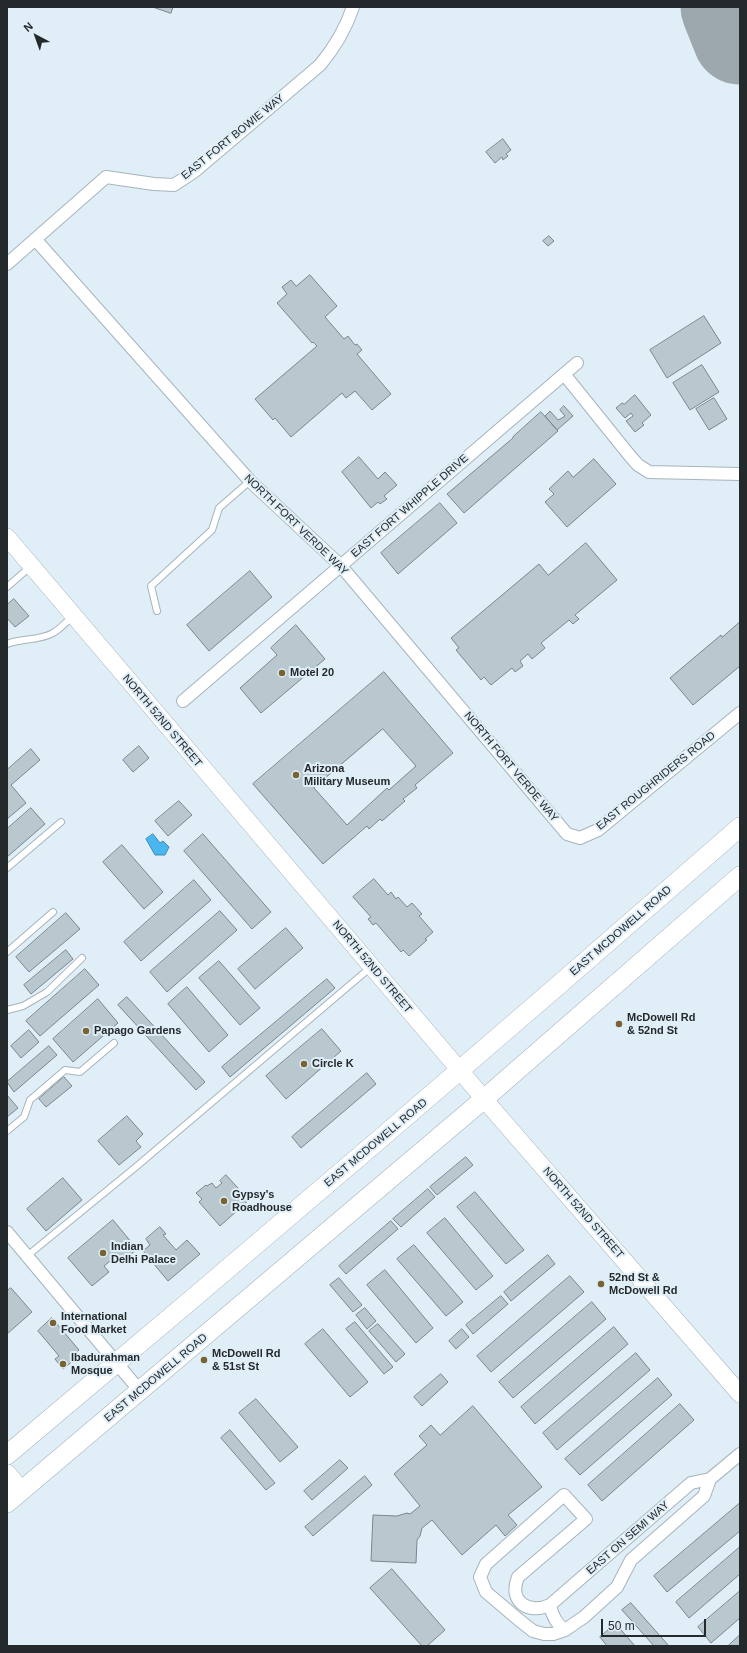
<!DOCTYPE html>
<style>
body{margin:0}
#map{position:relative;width:747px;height:1653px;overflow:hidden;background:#e0eef7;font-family:Arial,sans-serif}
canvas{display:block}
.frame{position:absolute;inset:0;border:8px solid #24292c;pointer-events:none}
.north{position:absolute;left:16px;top:16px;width:40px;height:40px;-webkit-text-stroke:3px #e0eef7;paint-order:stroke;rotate:319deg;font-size:11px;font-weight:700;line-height:16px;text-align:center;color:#24292c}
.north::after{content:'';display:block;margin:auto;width:14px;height:18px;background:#24292c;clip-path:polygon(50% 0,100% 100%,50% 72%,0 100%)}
.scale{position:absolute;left:601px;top:1619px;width:105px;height:18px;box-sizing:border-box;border:2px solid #24292c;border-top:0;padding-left:5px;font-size:12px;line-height:14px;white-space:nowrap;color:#24292c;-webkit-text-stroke:3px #e0eef7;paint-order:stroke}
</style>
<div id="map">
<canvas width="747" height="1653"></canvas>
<div class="frame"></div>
<div class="north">N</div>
<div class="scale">50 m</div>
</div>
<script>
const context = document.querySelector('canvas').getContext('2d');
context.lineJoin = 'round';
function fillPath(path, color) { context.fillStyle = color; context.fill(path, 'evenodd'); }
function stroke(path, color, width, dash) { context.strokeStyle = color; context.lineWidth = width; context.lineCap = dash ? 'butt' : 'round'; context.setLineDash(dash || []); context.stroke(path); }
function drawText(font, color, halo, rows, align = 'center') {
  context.font = font + ' Arial,sans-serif'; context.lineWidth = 4; context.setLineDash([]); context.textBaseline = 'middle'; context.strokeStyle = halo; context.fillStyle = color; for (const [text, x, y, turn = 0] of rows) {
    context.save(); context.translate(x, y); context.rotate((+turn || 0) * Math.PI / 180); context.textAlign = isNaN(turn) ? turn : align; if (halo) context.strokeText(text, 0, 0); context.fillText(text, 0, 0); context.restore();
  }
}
const water = new Path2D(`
 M153 834 160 843 163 841 169 847 165 855H155L146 839Z`);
const runway = new Path2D(`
 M728 7 740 37`);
const building = new Path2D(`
 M153 7H173L171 13Z
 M503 139 511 150 506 154 508 156 503 160 502 157 495 163 486 152Z
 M549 236 554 241 548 246 543 241Z
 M310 275 337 306 325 317 344 339 348 336 355 345 357 344 362 350 357 354 391 394 372 410 355 391 346 398 342 393 291 437 275 418 273 420 255 399 317 346 313 342 312 343 277 303 287 294 282 287 291 280 296 286Z
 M704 316 721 343 667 378 650 350Z
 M702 365 719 392 690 410 673 383Z
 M635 395 651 415 642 423 644 425 635 432 626 421 633 416 631 413 625 418 616 408 622 403 624 404Z
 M714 398 727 419 709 430 696 409Z
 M564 406 573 416 557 430 545 416 550 411 558 420 562 418 565 416 560 410Z
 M541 412 558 431 464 513 447 494 513 438V437Z
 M359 457 378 479 385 472 397 485 384 496 387 499 380 504 378 502 371 508 342 472Z
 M594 459 616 484 567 527 545 502 554 494 549 489 568 471 573 477Z
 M440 503 457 523 398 574 381 553Z
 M586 543 617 580 575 615 579 619 573 624 569 620 541 643 545 648 532 659 528 654 520 661 523 666 515 672 512 668 491 685 484 677 481 680 456 650 459 648 451 638 539 564 548 575Z
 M250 571 272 597 209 651 187 625Z
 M14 599 29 616 15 627 7 618V605Z
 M740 622V666L693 705 670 678 721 635 722 637Z
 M296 625 325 659 261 713 240 688 277 655 271 648Z
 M384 672 453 753 415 785 417 788 403 799 405 801 382 821 380 819 369 829 367 826 323 864 253 784ZM383 729 416 766 389 790 387 788 347 825 314 788Z
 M139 746 149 758 133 772 123 760Z
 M31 749 40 760 11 785 26 803 7 819V770Z
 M179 801 192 815 168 836 155 821Z
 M31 808 45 824 7 857V829Z
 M203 834 271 912 252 929 184 851Z
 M122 845 163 892 144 909 103 862Z
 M374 879 388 895 391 892 396 899 398 897 407 907 412 903 422 914 419 916 433 932 425 939 427 940 409 956 403 950 401 952 376 923 373 925 368 919 371 917 353 897Z
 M194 880 211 900 141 961 124 942Z
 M220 911 237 930 167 992 150 972Z
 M66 913 80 929 29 972 16 957Z
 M286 928 303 948 255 989 238 969Z
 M66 950 73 959 31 994 24 985Z
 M219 961 260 1008 240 1025 199 978Z
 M85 969 99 985 40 1036 26 1021Z
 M327 979 335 988 230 1077 222 1067Z
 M187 987 228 1035 209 1052 168 1004Z
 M127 997 205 1082 196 1090 118 1005Z
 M98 999 118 1023 73 1062 53 1039Z
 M322 1029 341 1051 286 1099 266 1076Z
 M29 1030 39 1042 21 1058 11 1046Z
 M49 1046 57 1055 14 1092 7 1082Z
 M367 1073 376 1084 301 1148 292 1137Z
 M64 1077 72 1086 46 1107 39 1099Z
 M7 1095 18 1108 7 1117Z
 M127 1116 143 1134 136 1141 141 1147 119 1165 98 1141Z
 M466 1157 473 1165 437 1195 430 1187Z
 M226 1175 249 1200 220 1226 199 1202 202 1199 196 1193 206 1185 207 1186 212 1183 216 1188 222 1183 220 1181Z
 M63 1178 82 1200 46 1231 27 1209Z
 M428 1189 435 1197 401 1227 393 1219Z
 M475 1192 524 1250 506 1264 457 1207Z
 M445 1218 493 1276 476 1290 427 1233Z
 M113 1220 137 1249 120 1264 115 1257 104 1266 109 1272 92 1286 68 1258Z
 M391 1221 398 1229 346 1274 339 1266Z
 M160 1227 166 1234 163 1235 176 1250 187 1240 200 1254 168 1281 143 1251 150 1245 146 1239Z
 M414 1245 463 1302 446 1316 397 1259Z
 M548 1255 555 1264 511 1301 504 1292Z
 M385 1270 433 1328 416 1343 367 1285Z
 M570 1276 584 1292 491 1372 477 1356Z
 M339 1278 362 1305 353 1312 330 1285Z
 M11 1288 32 1312 7 1334V1291Z
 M501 1296 508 1304 473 1334 466 1325Z
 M592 1302 606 1319 513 1398 499 1382Z
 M365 1308 376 1321 367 1329 356 1315Z
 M52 1318 79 1350 71 1357 74 1360 63 1369 55 1359 59 1356 38 1331Z
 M355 1322 393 1367 384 1374 346 1329Z
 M378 1324 405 1354 396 1362 369 1331Z
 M614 1327 628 1344 535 1424 521 1407Z
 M323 1329 368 1382 350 1397 305 1344Z
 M462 1329 469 1337 456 1349 449 1341Z
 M636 1353 650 1370 557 1450 543 1433Z
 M441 1374 448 1382 422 1406 414 1397Z
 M658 1378 672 1395 580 1475 565 1459Z
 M256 1399 298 1447 280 1462 239 1413Z
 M680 1404 694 1420 602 1501 588 1485Z
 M473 1406 542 1487 508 1515 517 1525 505 1536 496 1525 462 1555 432 1520 422 1528 420 1536 417 1540 416 1563 371 1561 373 1515 397 1516 407 1513 410 1514 420 1506 394 1474 427 1445 419 1436 431 1425 440 1435Z
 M230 1430 275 1483 266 1490 221 1438Z
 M340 1460 348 1468 312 1500 304 1491Z
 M365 1476 372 1485 313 1536 305 1527Z
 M740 1503V1531L667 1592 654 1576Z
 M740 1547V1574L689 1618 676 1602Z
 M392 1569 445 1630 427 1646H422L370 1588Z
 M740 1591V1618L711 1643 698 1627Z
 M631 1603 669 1646H654L622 1610Z
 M616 1624 635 1646H607L600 1637Z
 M740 1635V1646H728Z`);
const lane = new Path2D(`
 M7 587 30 567
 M157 611 151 586 212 530 219 508 250 481
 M7 644C21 638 39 641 53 633 60 629 66 622 72 617
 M7 868 61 822
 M7 952 53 912
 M7 1010 23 1006 47 992 82 958
 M7 1131 24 1117 30 1100 65 1070 80 1072 114 1043
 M27 1256 137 1166 371 967`);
const street = new Path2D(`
 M35 239 250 481 341 566 567 834 580 838 598 830 740 713
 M7 264 106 177 154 184 174 185 195 171 320 65C335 47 346 28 353 7
 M564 374 630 456 638 465 649 472 740 474
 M183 701 577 363
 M7 1232 140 1391
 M710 1479 704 1496 631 1560 617 1587 584 1617 565 1630 553 1634H544L533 1631 519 1620 486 1592 480 1577 486 1564 564 1495 586 1519 518 1577C508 1601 528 1615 550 1605L691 1483 710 1479 740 1454
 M550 1605C552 1615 556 1624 565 1630`);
const secondary = new Path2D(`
 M7 537 496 1113 740 1394`);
const primary = new Path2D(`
 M7 1455C254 1248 498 1039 740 827
 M7 1474 21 1491
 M7 1503 484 1099 740 876`);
const markers = [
 [282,673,4,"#786332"],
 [296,775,4,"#786332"],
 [619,1024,4,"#786332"],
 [86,1031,4,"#786332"],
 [304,1064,4,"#786332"],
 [224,1201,4,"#786332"],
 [103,1253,4,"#786332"],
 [601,1284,4,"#786332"],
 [53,1323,4,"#786332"],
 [204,1360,4,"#786332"],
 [63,1364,4,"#786332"]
];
const streetNames = [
 ["EAST FORT BOWIE WAY",233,137,-39],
 ["EAST FORT WHIPPLE DRIVE",410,506,-41],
 ["NORTH FORT VERDE WAY",296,525,44],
 ["NORTH 52ND STREET",162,721,50],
 ["NORTH FORT VERDE WAY",511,767,50],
 ["EAST ROUGHRIDERS ROAD",656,781,-39],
 ["EAST MCDOWELL ROAD",621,931,-41],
 ["NORTH 52ND STREET",372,967,50],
 ["EAST MCDOWELL ROAD",376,1143,-40],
 ["NORTH 52ND STREET",583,1213,49],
 ["EAST MCDOWELL ROAD",156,1378,-40],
 ["EAST ON SEMI WAY",628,1538,-41]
];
const poiNames = [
 ["Motel 20",290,673],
 ["Arizona",304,769],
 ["Military Museum",304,782],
 ["McDowell Rd",627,1018],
 ["& 52nd St",627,1031],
 ["Papago Gardens",94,1031],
 ["Circle K",312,1064],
 ["Gypsy's",232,1195],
 ["Roadhouse",232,1208],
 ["Indian",111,1247],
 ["Delhi Palace",111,1260],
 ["52nd St &",609,1278],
 ["McDowell Rd",609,1291],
 ["International",61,1317],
 ["Food Market",61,1330],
 ["McDowell Rd",212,1354],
 ["& 51st St",212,1367],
 ["Ibadurahman",71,1358],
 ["Mosque",71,1371]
];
fillPath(water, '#49b6f0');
stroke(water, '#3e8cb5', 1);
stroke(runway, '#9da8ae', 95);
fillPath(building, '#b9c7cf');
stroke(building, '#79868e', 1);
stroke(lane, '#a6b4bc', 8);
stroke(street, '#a6b4bc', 14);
stroke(secondary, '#a6b4bc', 18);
stroke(primary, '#a6b4bc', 20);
stroke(lane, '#fff', 6);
stroke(street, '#fff', 12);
stroke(secondary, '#fff', 17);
stroke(primary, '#fff', 19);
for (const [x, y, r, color] of markers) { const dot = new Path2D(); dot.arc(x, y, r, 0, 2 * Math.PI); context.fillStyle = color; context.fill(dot); stroke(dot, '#e0eef7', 1.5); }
drawText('11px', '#24292c', '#e0eef7', streetNames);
drawText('bold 11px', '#24292c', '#e0eef7', poiNames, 'left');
</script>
